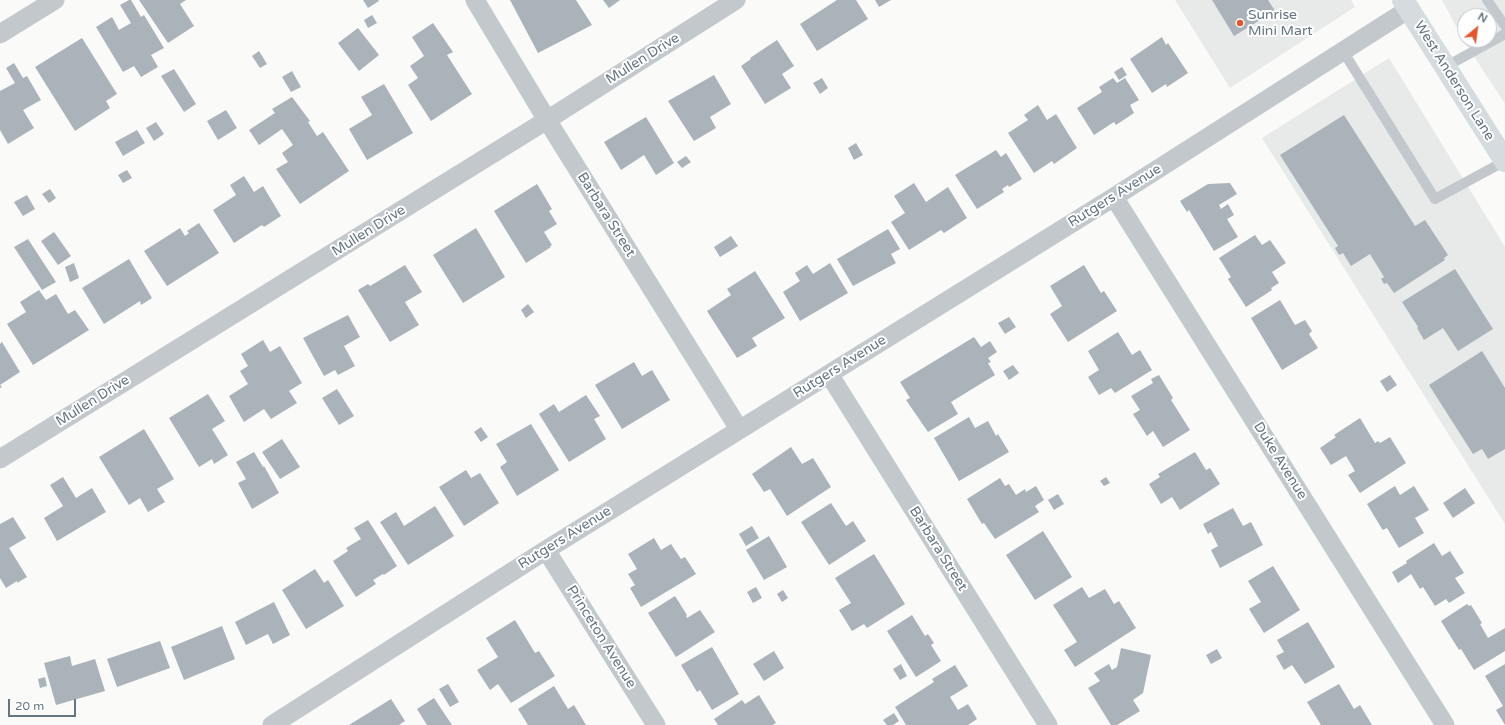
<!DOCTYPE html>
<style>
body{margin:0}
#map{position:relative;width:1505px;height:725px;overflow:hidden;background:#fafaf8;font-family:"Varela Round",sans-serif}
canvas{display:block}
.north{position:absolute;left:1457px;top:8px;width:40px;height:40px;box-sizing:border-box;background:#fff;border:1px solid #c1c8cd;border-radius:50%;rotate:29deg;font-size:11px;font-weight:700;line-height:16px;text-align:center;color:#657683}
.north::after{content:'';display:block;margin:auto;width:14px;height:18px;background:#e4572e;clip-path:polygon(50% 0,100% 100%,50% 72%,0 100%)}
.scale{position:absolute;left:8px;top:699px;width:68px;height:18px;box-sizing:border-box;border:2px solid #657683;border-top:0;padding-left:5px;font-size:12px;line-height:14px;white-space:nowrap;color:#657683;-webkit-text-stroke:3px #fff;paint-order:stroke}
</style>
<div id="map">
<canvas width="1505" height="725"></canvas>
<div class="north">N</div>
<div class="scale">20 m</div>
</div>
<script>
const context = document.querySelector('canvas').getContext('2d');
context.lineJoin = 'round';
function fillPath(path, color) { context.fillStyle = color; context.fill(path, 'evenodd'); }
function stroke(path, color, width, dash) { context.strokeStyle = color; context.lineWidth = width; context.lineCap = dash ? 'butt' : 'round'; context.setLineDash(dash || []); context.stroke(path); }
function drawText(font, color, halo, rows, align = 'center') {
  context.font = font + ' "Varela Round",sans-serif'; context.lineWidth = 4; context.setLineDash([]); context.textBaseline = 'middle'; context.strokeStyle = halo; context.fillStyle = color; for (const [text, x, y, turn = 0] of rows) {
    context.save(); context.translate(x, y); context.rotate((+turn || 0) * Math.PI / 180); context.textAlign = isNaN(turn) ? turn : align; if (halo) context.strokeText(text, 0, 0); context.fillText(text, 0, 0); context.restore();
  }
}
const built = new Path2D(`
 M1175 0H1351L1355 7 1230 88Z
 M1442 0H1505V104L1464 41ZM1465 16H1489V40H1465Z
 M1389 58 1505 247V524L1262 138Z`);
const building = new Path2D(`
 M129 0H131L141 17 144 15 164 48 151 55 158 67 141 77 134 66 123 72 96 27 112 17 119 30 131 23 120 5Z
 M139 0H186L180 4 194 26 168 43Z
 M363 0H378L379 1 368 8Z
 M510 0H576L592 25 538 53Z
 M603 0H620L609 8Z
 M837 0H856L868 19 817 51 800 24Z
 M875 0H891L879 7Z
 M1212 0H1268L1275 11 1234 36Z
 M372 15 377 23 368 28 364 20Z
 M433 23 453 52 447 55 472 94 431 121 408 85 418 78 410 66 424 56 412 37Z
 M358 28 379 55 359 71 338 43Z
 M1162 37 1166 45 1168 43 1188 73 1167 87 1166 84 1152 93 1130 59Z
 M82 38 117 94 106 101 110 108 75 131 35 67Z
 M777 40 794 66 782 74 791 88 765 104 741 66 751 59 750 58Z
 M259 51 267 64 260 68 252 56Z
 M14 63 23 78 27 76 41 100 23 110 34 128 8 144 0 130V91L15 83 6 68Z
 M1122 67 1127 75 1119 80 1114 72Z
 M174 69 196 104 184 112 161 76Z
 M292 71 301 87 291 92 282 77Z
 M714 75 731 104 710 117 716 128 694 141 668 101Z
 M822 78 828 88 820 94 813 83Z
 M1113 78 1117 83 1125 78 1139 100 1130 105 1134 113 1116 125 1114 122 1094 135 1077 108 1102 92 1099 87Z
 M384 84 413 133 367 160 349 129 372 115 361 97Z
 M292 97 310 121 308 122 317 136 323 132 349 171 300 204 276 169 288 162 282 153 293 145 282 129 259 145 249 130 275 113 272 109Z
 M1038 105 1047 120 1056 114 1077 148 1054 164 1052 161 1034 173 1008 133 1028 120 1024 115Z
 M226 110 237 128 218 140 207 121Z
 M1344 115 1415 226 1425 220 1448 255 1444 258 1445 260 1394 293 1387 283 1384 284 1381 279 1384 277 1370 254 1351 266 1343 253 1339 255 1335 248 1338 246 1280 155Z
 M646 117 674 163 656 175 644 155 621 170 604 142Z
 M156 122 164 134 154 141 146 128Z
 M137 130 145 143 123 156 115 142Z
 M856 143 863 155 854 160 848 148Z
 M996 150 1001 157 1006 153 1022 179 1009 187 1008 185 1002 189 1004 192 977 209 955 175Z
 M686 156 691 162 682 168 677 162Z
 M127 170 132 178 123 183 118 175Z
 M244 176 254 192 263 186 281 216 264 227 262 225 234 243 213 210 236 195 230 185Z
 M914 183 926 202 948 187 967 218 944 233 941 230 909 250 891 222 905 213 894 196Z
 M1230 183 1237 194 1219 205 1221 209 1228 204 1234 215 1227 219 1238 237 1214 251 1189 210 1187 212 1180 201 1208 184Z
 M537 184 552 209 549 211 557 224 544 232 552 245 550 246 551 247 526 263 494 211Z
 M50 189 56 198 49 203 42 194Z
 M27 195 35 209 23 216 14 202Z
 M199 223 219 253 167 286 144 251 180 228 185 236 189 233 187 231Z
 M476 228 505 277 463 303 433 255Z
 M888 229 900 249 891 254 896 263 853 286 837 259Z
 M54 232 71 256 58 265 41 241Z
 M1255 235 1262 245 1270 240 1286 263 1272 272 1279 283 1271 288 1272 290 1246 307 1228 279 1231 277 1219 258Z
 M731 236 738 246 720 257 714 247Z
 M28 239 56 282 42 290 14 247Z
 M129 259 152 298 141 305 140 301 104 324 82 288Z
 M74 263 79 278 70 282 65 267Z
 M830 263 848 293 800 321 783 292 800 281 795 273 807 265 813 274Z
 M405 265 422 292 405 302 419 325 390 342 358 290 368 284 370 286Z
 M1084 265 1101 293 1104 291 1117 311 1068 342 1050 314 1062 306 1050 286Z
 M1455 269 1493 329 1458 351 1443 328 1424 340 1417 328 1418 327 1402 302Z
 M755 271 785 318 752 338 757 346 737 358 707 311 731 295 727 289Z
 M39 290 46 300 56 294 68 314 75 310 89 330 33 365 7 324 26 312 20 302Z
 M1280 300 1295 325 1305 320 1312 331 1309 334 1318 348 1282 370 1251 318Z
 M528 304 534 312 526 318 521 310Z
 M348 315 360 337 344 346 355 366 338 375 335 370 324 376 303 338Z
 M1009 317 1016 327 1005 334 998 323Z
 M1118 332 1132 355 1140 350 1152 370 1115 393 1111 388 1099 395 1088 377 1099 370 1088 351Z
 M974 337 981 347 990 341 997 352 988 358 991 362 988 363 995 375 951 402 958 414 928 432 906 400 910 398 900 382Z
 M263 340 270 352 280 346 302 383 289 391 297 403 271 419 264 409 244 422 229 396 248 384 240 371 248 366 241 354Z
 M2 342 20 372 0 385 2 387 0 388V344Z
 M1482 351 1505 388V449L1488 459 1482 449 1473 454 1429 385Z
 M634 362 642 376 652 370 670 400 622 429 595 385Z
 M1013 365 1019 373 1009 380 1003 371Z
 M1159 375 1173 398 1171 400 1190 430 1163 447 1153 431 1147 436 1133 414 1140 410 1131 396 1153 383 1151 379Z
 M1390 375 1397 385 1387 392 1380 381Z
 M337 389 354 416 339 425 322 398Z
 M208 394 225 421 212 429 228 455 214 464 212 459 199 467 169 418Z
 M586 395 600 416 594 419 606 439 569 462 539 414 554 404 559 412Z
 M969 417 975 428 988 421 996 436 998 434 1009 452 959 481 934 438Z
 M1360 418 1375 443 1378 441 1380 443 1390 437 1406 463 1360 493 1348 475 1355 471 1346 456 1331 465 1320 448 1336 437 1334 435Z
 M531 424 559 470 517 496 500 467 507 462 496 444Z
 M481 427 488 437 481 442 474 432Z
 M144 429 174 479 157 489 165 502 148 512 140 498 129 505 99 457Z
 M282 439 300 467 280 479 262 452Z
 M791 447 802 464 813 458 831 487 787 516 770 489 764 492 752 474Z
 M254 452 263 467 264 466 279 493 252 509 238 483 246 479 236 462Z
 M1195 452 1206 470 1210 468 1220 484 1180 510 1172 497 1161 504 1149 484 1160 477 1158 474Z
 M466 470 471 478 480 473 499 503 464 526 439 487Z
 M63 477 76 498 92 488 106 512 57 541 44 518 63 506 50 485Z
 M1106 477 1110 483 1104 486 1100 481Z
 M1000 478 1005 486 1009 484 1016 495 1025 489 1026 492 1036 486 1044 500 1035 506 1039 512 995 539 984 523 982 524 967 499Z
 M1395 486 1400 495 1414 486 1429 510 1415 518 1424 533 1399 548 1387 528 1383 530 1382 529 1367 504Z
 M1465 488 1475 503 1453 518 1443 503Z
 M1058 494 1064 504 1054 510 1048 500Z
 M831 503 846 526 853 521 866 541 829 565 801 522Z
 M435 506 454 536 408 565 380 522 396 512 404 526Z
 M1233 508 1243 526 1251 522 1263 545 1220 568 1211 550 1218 546 1211 532 1208 534 1203 524Z
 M13 517 26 538 9 548 27 577 17 583V581L6 588 0 578V524Z
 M368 520 397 566 384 575 383 574 373 580 376 584 356 597 333 561 348 551 346 548 361 539 354 528Z
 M752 526 759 538 746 546 739 534Z
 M1043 531 1072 577 1035 600 1006 555Z
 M769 536 787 567 764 580 746 550Z
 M654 538 661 550 671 544 681 559 685 557 696 574 641 607 630 588 635 585 628 574 637 569 628 554Z
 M1434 543 1442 556 1450 551 1464 573 1455 578 1465 593 1449 603 1446 599 1435 606 1423 587 1420 589 1411 574 1398 583 1392 572 1407 563 1406 561Z
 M874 554 905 604 867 628 864 624 852 631 839 610 851 603 835 578Z
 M1273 566 1300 610 1264 633 1249 609 1261 602 1248 581Z
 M315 569 324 583 328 580 344 606 306 629 282 590Z
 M756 587 762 598 753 603 747 592Z
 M1082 587 1089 598 1105 589 1114 604 1119 601 1136 628 1075 667 1064 650 1077 642 1053 605Z
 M783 590 788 598 782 602 777 594Z
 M675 596 687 615 686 616 687 618 700 610 715 632 676 657 648 613Z
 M274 602 290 635 273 644 268 634 246 645 235 622Z
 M1467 604 1469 606 1471 605 1482 623 1480 624 1488 638 1505 628V651L1474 670 1461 649 1459 650 1441 621Z
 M912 615 925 636 928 634 934 643 931 645 941 661 916 677 887 631Z
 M515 620 535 653 539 651 555 676 511 703 498 684 490 690 477 670 498 657 486 638Z
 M1308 622 1335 667 1305 684 1292 665 1284 670 1276 656 1284 652 1277 640Z
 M222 626 235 659 184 680 171 647Z
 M160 641 170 668 117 687 107 659Z
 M712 647 739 694 712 710 700 690 697 692 681 665Z
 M1121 648 1151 655 1143 693 1133 700 1140 711 1117 725H1111L1088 688 1100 681 1094 673 1109 664 1112 670 1117 667Z
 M1217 649 1222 658 1211 664 1206 655Z
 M774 651 784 668 764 681 753 664Z
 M70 656 72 666 95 659 105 691 56 705 44 663Z
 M901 664 907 676 900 680 893 669Z
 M1505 664V725L1496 710 1503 706 1485 676Z
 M955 665 968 686 950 697 958 710 968 704 977 719 968 725H906L895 707 934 682 932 679Z
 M45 677 47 686 40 688 38 679Z
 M448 684 459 702 450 707 439 689Z
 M1339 684 1354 709 1360 705 1372 725H1321L1307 702Z
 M554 686 568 709 574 705 586 725H528L518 709Z
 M759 695 776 723 772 725H718L714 719 742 700 745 704Z
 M434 698 452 725H427L417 709Z
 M391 699 405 721 399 725H349Z
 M894 713 899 721 893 725H887L883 720Z`);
const lane = new Path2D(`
 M1487 0 1505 26
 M1343 51 1435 199 1505 161
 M1445 67 1505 34`);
const street = new Path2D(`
 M475 0 547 120 739 429
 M0 34 55 0
 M1114 197 1445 725
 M829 374 1048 725
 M0 459 547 120 736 0
 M546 550 656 725
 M272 725 546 550 1114 197 1409 9`);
const secondary = new Path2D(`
 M1403 0 1505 161`);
const markers = [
 [1240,23,4,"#e4572e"]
];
const poiNames = [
 ["Sunrise",1248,15],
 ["Mini Mart",1248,31]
];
const streetNames = [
 ["Mullen Drive",643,59,-32],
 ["West Anderson Lane",1454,81,58],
 ["Rutgers Avenue",1115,196,-32],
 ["Barbara Street",606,215,58],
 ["Mullen Drive",369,231,-32],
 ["Rutgers Avenue",840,367,-32],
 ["Mullen Drive",93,401,-32],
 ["Duke Avenue",1280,461,58],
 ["Rutgers Avenue",565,538,-32],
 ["Barbara Street",938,549,58],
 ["Princeton Avenue",601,637,58]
];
fillPath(built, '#e8e9e9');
fillPath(building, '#aab3b9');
stroke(lane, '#c3c8cc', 10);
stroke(street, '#c3c8cc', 19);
stroke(secondary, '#d6dbdf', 22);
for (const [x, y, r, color] of markers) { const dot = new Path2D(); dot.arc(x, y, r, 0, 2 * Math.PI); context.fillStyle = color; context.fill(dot); stroke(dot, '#fff', 1.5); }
drawText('14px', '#657683', '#fff', poiNames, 'left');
drawText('14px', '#657683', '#fff', streetNames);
</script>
